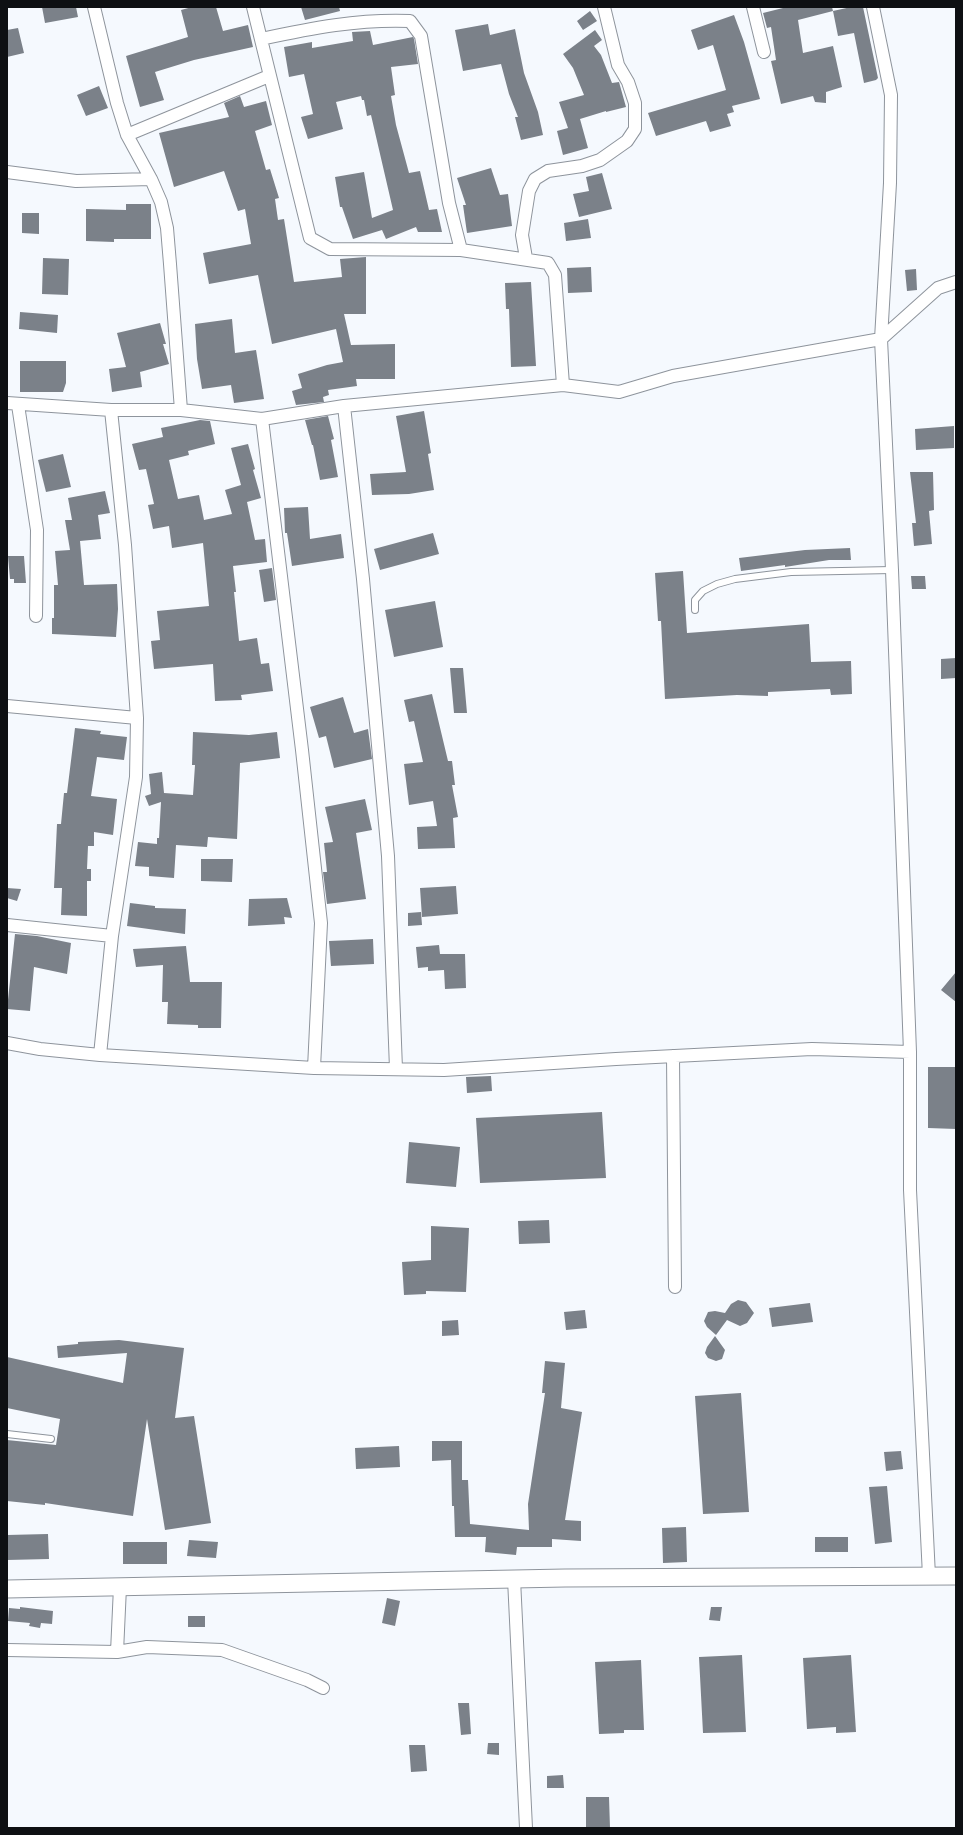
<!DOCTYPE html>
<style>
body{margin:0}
#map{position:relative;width:963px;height:1835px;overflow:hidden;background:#f5f9fe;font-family:"Crimson Pro",serif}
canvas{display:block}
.frame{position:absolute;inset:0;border:8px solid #0e1013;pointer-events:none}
</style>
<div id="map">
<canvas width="963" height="1835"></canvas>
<div class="frame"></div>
</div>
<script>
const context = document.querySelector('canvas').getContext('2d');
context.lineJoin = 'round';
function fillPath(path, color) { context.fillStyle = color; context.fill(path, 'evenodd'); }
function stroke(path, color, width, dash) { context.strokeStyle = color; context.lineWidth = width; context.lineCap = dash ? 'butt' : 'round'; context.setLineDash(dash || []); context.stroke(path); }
const building = new Path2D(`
 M42 7H76L78 17 45 23Z
 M192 7H216L223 31 248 25 253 47 194 60 155 72 164 100 140 107 126 56 188 37 181 10Z
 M301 7H339L340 11 305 20Z
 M787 7H832L833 11 798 20 803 53 833 46 842 87 826 92V103L815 102 813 96 781 104 771 61 776 60 771 27 767 28 763 13Z
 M851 7H863L878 78 876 80 864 83 854 33 838 36 833 11Z
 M590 11 597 21 583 30 577 21Z
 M734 15 744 42 760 99 732 106 734 112 727 114 731 126 710 132 706 121 656 136 648 113 726 90 713 45 698 50 691 30Z
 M488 24 490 35 515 29 524 73 538 112 543 135 521 140 515 117H518L509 94 501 64 463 71 455 30Z
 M18 28 24 53 7 57V30Z
 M595 30 602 40 594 46 601 55 612 83 619 82 626 107 606 112V111L580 119 588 148 563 155 557 131 568 128 559 102 584 95 573 68 563 54Z
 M370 31 373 45 413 37 414 39 418 64 391 67 395 95 391 96 396 125 409 173 420 171 429 210 437 209 442 232H418L416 227 386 239 382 230 353 239 342 207H340L335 177 364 172 372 218 393 210 371 115 367 116 364 100H362L361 96 336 102 343 129 308 139 301 117 313 114 304 74 289 77 284 47 312 42V48L353 41 352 32Z
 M99 86 108 108 86 116 77 95Z
 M240 96 244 107 266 101 272 125 255 131 266 170 270 169 279 198 275 199 278 220 284 219 294 282 342 277 340 259 366 257V314H344L351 345 395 344V379H356L357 386 328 390 329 395 323 397 324 402 296 405 292 391 302 388 298 374 327 365 343 362 336 329 272 344 258 275 209 284 203 253 251 244 245 209 238 211 224 171 174 187 159 133 229 117 224 103Z
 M491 168 500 195 508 194 512 226 467 233 463 205H466L457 178Z
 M602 173 612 209 579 217 573 194 589 191 586 177Z
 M126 204H151V239H114V242L86 241V209L126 210Z
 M22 213H39V234L22 233Z
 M588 219 591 238 566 241 564 223Z
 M43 258 69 259 68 295 42 294Z
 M591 267 592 292 568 293 567 268Z
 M916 269 917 290 907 291 905 270Z
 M531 282 536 366 511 367 509 309H506L505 283Z
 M20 312 58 315 57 333 19 329Z
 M232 319 235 353 256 350 264 399 234 403 231 385 202 389 197 359 195 324Z
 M160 323 166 344H163L169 364 140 372 142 387 112 392 109 369 126 367 117 333Z
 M20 361H66V383L63 392H20Z
 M424 411 431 453 428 454 434 490 409 494 372 495 370 474 406 472 396 416Z
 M328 416 334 439 331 440 338 477 320 480 313 445H312L305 420Z
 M200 420 210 421 215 444 188 451 189 455 169 460 178 499 199 495 204 520 232 514 225 490 241 485 231 448 248 444 255 469 253 470 261 498 247 502 255 540 265 539 267 562 233 566 236 592H234L239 641 257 638 261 664 269 663 273 691 241 695 242 700 215 701 213 664 154 669 151 641 160 640 157 611 209 606 203 543 172 548 169 526 153 529 148 505 154 504 146 469 139 470 132 444 163 437 161 428Z
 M954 426V448L916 450 915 429Z
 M63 454 71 487 46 492 38 460Z
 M910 472H933L934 510 929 511 932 544 914 546 912 523H916Z
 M105 491 110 513 98 515 101 539 80 541 84 585 117 584 118 609 116 637 52 634V618H54V585H58L55 551 70 550 65 520H72L68 498Z
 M308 507 310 539 341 534 344 558 292 566 287 533H285L284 508Z
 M433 533 439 554 380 570 374 549Z
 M850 548 851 560H829L785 567V565L741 571 739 558 805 550Z
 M8 556H24L26 583H14V579H10Z
 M272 568 276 600 264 602 259 570Z
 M683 571 687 633 809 624 811 662 851 661 852 694 831 695 830 689 768 692V696L737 695 665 699 661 621H658L655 573Z
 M911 576H925L926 589H912Z
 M435 601 443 647 394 657 385 610Z
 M956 658V678L941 679V659Z
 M450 668H463L467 713H454Z
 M432 694 448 761H452L455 785H452L458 817 453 818 455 848 418 849 417 827 437 826 433 801 409 805 404 764 423 762 414 721 409 722 404 700Z
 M343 697 354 733 368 729 372 759 334 768 326 736 319 738 310 707Z
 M75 728 101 731 100 734 127 737 124 760 97 757 91 796 117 799 113 835 94 832V846H88L87 869H91V881H87V916L61 915 62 888H54L57 824H61L64 793H67Z
 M193 732 249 735 277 732 280 758 240 763 237 839 208 837 207 847 176 845 174 878 149 876V867L135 866 138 842 157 844V838H159L161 802 149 806 145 796 151 794 149 774 162 772 164 793 193 795 195 765H192Z
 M365 799 372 830 356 833 366 899 327 904 323 872H327L324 843 333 842 325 807Z
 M201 859H233L232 882 201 881Z
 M456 886 458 914 422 917 420 888Z
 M7 888 21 889 17 901 7 898Z
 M287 898 292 918 284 917 285 924 248 926 249 899Z
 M130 903 155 906V908L186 909 185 934 127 926Z
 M421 912 422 925 408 926V913Z
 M15 934 37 936 71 943 67 974 34 967 30 1011 7 1009Z
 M373 939 374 964 331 966 329 941Z
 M439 945 440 954H465L466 988 445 989 444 970 428 971V967L418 968 416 947Z
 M186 946 190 982H222L221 1028H198V1025L167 1024 168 1002H162L163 965 136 967 133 949Z
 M956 972V1002L941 990Z
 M928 1067H956V1129L928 1128Z
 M491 1076 492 1091 467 1093 466 1077Z
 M602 1112 606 1178 480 1183 476 1118Z
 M409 1142 460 1147 456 1187 406 1183Z
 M549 1220 550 1243 519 1244 518 1221Z
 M431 1226 469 1228 466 1292 426 1291V1294L404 1295 402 1262 431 1260Z
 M738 1300 746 1302 754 1313 747 1323 740 1326 727 1320 716 1335 707 1327 704 1321 708 1312 715 1311 725 1313 731 1304Z
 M810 1303 813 1322 772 1327 769 1308Z
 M585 1310 587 1328 566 1330 564 1312Z
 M458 1320 459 1335 442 1336V1321Z
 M715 1336 725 1350 722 1359 716 1361 708 1358 705 1353 707 1347Z
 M119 1340 184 1348 175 1418 194 1416 211 1523 165 1530 147 1419 133 1516 45 1503V1505L7 1501V1440L56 1445 60 1419 7 1408V1357L123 1383 127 1353 58 1358 57 1346 78 1344V1342Z
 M545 1361 565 1363 561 1408 582 1412 565 1520 581 1521V1541L552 1539V1547H517L516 1555 485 1552 486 1537H455L454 1506H452L451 1460 432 1461V1441H462V1480H468L470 1524 529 1530 528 1504 545 1393H542Z
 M741 1393 749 1512 703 1514 695 1396Z
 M399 1446 400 1467 356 1469 355 1448Z
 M901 1451 903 1469 886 1471 884 1452Z
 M887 1486 892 1542 875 1544 869 1487Z
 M686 1527 687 1562 663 1563 662 1528Z
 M48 1534 49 1559 7 1560V1535Z
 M815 1537H848V1552H815Z
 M189 1540 218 1542 216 1558 187 1556Z
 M123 1542H167V1564H123Z
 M387 1598 400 1601 395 1626 382 1623Z
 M20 1607 53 1611 52 1624 41 1623 40 1628 29 1626 30 1623 8 1621 9 1608 20 1609Z
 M711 1607H722L720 1621 709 1620Z
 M188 1616H205V1627H188Z
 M742 1655 746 1732 703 1733 699 1657Z
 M851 1655 856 1732 836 1733V1727L807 1729 803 1658Z
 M641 1660 644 1730H624V1733L599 1734 595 1662Z
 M458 1703H469L471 1734 461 1735Z
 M488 1743H499V1755L487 1754Z
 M409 1745H425L427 1771 411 1772Z
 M563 1775 564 1788H547V1776Z
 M586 1797H609L610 1828H586Z`);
const lane = new Path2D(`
 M695 610V600L703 591 717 584 735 579 791 572 892 570
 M7 1434 51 1439`);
const street = new Path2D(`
 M94 7 117 103 127 135 151 179 161 202 167 228 170 264 181 410
 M253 7 310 238 330 249 461 250 548 263 555 275 563 385
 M753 7 764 52
 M873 7 891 95 890 183 881 339 892 570 910 1052V1190L929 1576
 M261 39C312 28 358 19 410 21L421 36 449 203 461 250
 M127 135 269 76
 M7 172 76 181 151 179
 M526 258 522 235 529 191 535 179 548 171 582 166 600 160 627 141 635 129V103L628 82 618 65 604 7
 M7 403 111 410H181L262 419 344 406 563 385 619 392 673 376 881 339 938 288 956 282
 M18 405 37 530 36 616
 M344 406 363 579 388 856 396 1069
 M262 419 302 750 321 923 314 1068
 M7 706 137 718
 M7 925 112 936
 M7 1043 40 1049 100 1055 314 1068 444 1070 616 1059 812 1049 910 1052
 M100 1055 112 936 136 777 137 718 125 545 111 410
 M673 1056 675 1287
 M514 1579 526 1828
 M7 1650 117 1652 147 1647 222 1650 307 1680 323 1688
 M117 1652 120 1587`);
const secondary = new Path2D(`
 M7 1589 565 1578 956 1576`);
fillPath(building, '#7b8189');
stroke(lane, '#8e949c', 8);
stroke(street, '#8e949c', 14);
stroke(secondary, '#8e949c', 19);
stroke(lane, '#fff', 6);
stroke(street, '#fff', 12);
stroke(secondary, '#fff', 17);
</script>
